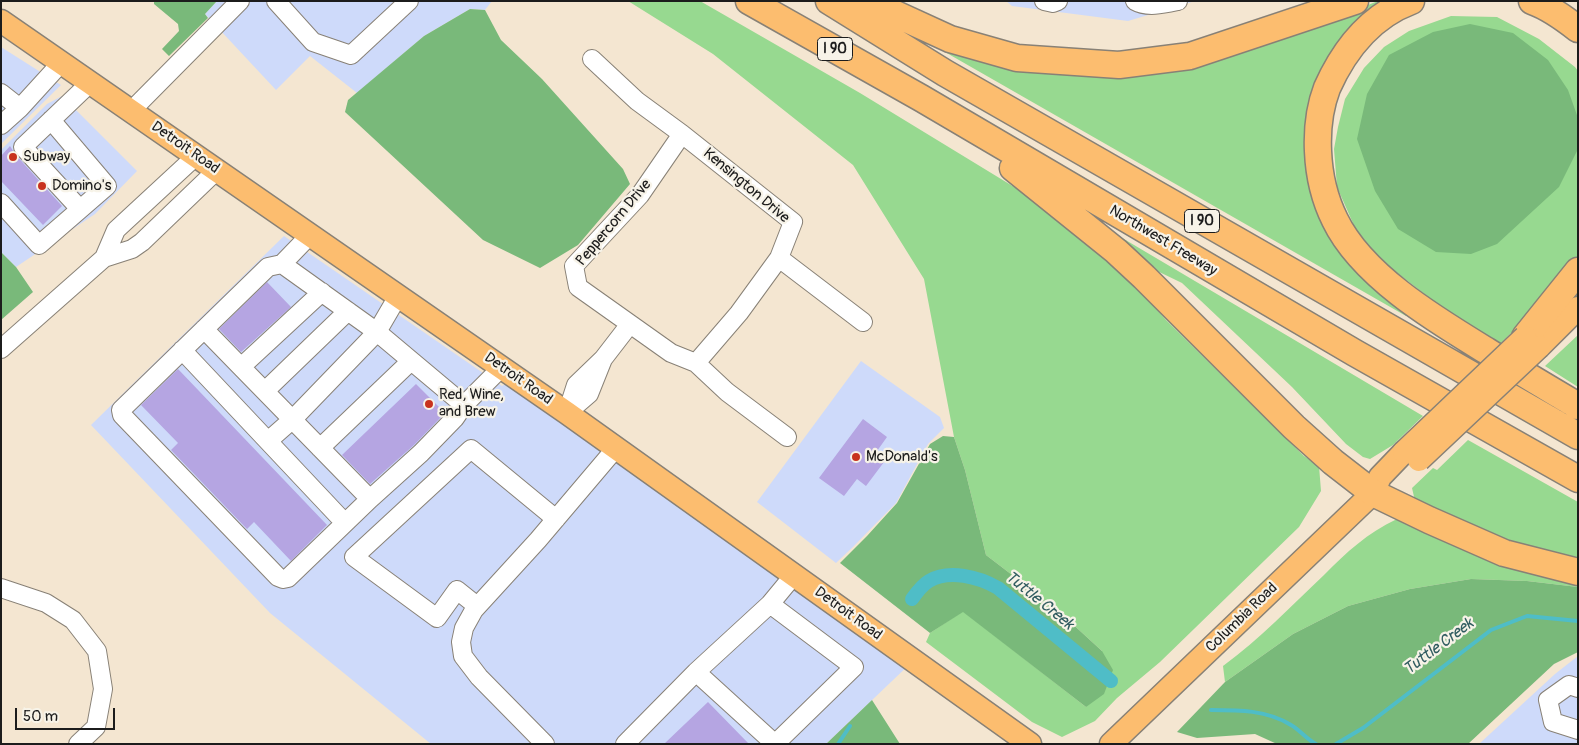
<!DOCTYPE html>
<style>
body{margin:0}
#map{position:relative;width:1579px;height:745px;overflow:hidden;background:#f4e6d1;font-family:Pangolin,sans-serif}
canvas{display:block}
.frame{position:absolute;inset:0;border:2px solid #1c1c1c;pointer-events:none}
.scale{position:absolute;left:15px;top:708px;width:100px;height:22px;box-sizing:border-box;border:2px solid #1c1c1c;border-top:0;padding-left:6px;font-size:15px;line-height:18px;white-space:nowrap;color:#1c1c1c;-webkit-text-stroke:4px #f7f3e8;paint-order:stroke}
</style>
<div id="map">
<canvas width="1579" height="745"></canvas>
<div class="frame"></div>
<div class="scale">50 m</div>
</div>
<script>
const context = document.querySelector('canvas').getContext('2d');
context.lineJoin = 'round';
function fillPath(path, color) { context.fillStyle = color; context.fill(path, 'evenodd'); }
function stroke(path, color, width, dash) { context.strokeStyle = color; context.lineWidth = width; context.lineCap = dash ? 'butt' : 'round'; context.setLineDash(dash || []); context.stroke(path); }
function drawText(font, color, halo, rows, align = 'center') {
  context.font = font + ' Pangolin,sans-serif'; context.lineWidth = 4.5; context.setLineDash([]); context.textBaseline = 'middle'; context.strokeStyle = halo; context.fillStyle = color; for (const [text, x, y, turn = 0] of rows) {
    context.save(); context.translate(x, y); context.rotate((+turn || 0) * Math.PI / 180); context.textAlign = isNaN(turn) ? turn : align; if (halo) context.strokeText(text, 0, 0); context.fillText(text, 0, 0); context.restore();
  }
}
const built = new Path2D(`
 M217 1H492L485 10 470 9 424 36 357 93 310 56 276 90 205 14Z
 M1006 1H1195L1128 21 1012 6Z
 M1 47 61 85 1 144Z
 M62 96 137 171 95 214 16 267 1 252V150L47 104Z
 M284 236 502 386 517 378 913 661 826 744H431L270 613 91 425Z
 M861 361 940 417 944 428 928 444 896 503 853 547 836 563 757 502Z
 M1578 656V744H1479L1555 674Z`);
const green = new Path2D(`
 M628 1H700L860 93 1024 193 1140 285 1152 304 1166 320 1304 456 1319 466 1321 491 1299 527 1160 662 1117 698 1095 721 1062 737 1032 722 926 642 930 633 963 611 1086 707 1102 651 1054 607 986 555 965 470 954 437 924 279 853 165 713 54Z
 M1378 1H1396L1356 33 1310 163 1408 310 1406 316 924 40 1069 70 1363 7Z
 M1451 16 1497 17 1539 39 1575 67 1578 71V258L1545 300 1500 344 1436 303 1383 262 1356 230 1337 187 1334 149 1338 127 1345 99 1364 68 1384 47 1409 31Z
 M1107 229 1423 416 1393 445 1370 459 1363 457 1346 444 1292 387 1182 283 1151 268Z
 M1578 335V387L1545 366Z
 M1468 440 1578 502V565L1516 548 1415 501 1412 488 1433 468 1437 470Z
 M1397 519 1578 583V587L1527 581 1471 579 1410 589 1348 606 1293 634 1225 682 1223 666C1260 639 1291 606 1324 575 1347 552 1367 533 1397 519Z`);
const forest = new Path2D(`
 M154 1H217L205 14 208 18 169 56 162 49 179 31 178 24 154 4Z
 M470 9 485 10 501 40 542 79 623 169 630 184 578 245 540 268 483 240 345 112 348 100 424 36Z
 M1470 24 1513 33 1548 60 1568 90 1578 118V149L1559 187 1497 244 1471 254 1436 252 1398 229 1375 191 1357 139 1367 94 1389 55 1433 32Z
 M1 252 16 267 33 292 1 320Z
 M943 436 954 437 965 470 986 555 1054 607 1102 651 1113 670 1104 694 1086 707 963 612 930 633 840 563 867 536 897 503 930 444Z
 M1471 579 1527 581 1578 587V652L1554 664 1468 744H1277L1255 734 1197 738 1177 732 1225 682 1293 634 1348 606 1410 589Z
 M872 700 900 744H826Z`);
const stream = new Path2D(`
 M1211 710C1239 710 1267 710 1291 725 1300 730 1306 739 1316 744
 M838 744 850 726
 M1336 744 1363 728 1491 630 1527 616 1578 621`);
const canal = new Path2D(`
 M912 599C917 592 922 585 929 581 949 569 979 577 998 588L1111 681`);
const building = new Path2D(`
 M10 146 15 154 62 206 43 225 1 181V156Z
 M267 282 291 307 241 352 219 329Z
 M178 369 327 525 291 561 254 522 247 529 171 450 178 443 141 405Z
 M416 384 445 413 414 445 370 484 342 455Z
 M863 419 887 437 877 451 887 458 866 486 857 479 844 496 819 478Z
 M708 702 749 744H664Z`);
const minor = new Path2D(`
 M276 1 313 42 351 55 409 1
 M1044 1 1053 3 1058 1
 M1135 1C1147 8 1164 4 1178 1
 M592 59 637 101 682 134 793 222 779 258 739 313 696 363
 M1 93 20 108 61 63
 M131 111 240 1
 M1 125 20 108
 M682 134 640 195 574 266 578 287 671 353 696 363 727 392 787 437
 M1 203 39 245 107 186 51 120
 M80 209 23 147 90 83
 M310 235 282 264 268 267 121 410 122 415 278 577 283 579 288 578 370 499 421 453 455 418 464 405 501 368
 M104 258 132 249 142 242 217 170
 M779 258 863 322
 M322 292 241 367 370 499
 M398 296 377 332 464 405
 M204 329 241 367
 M1 349 104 258 116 230 196 156
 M182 350 345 523
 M603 359 589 394 567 413 576 385 603 359 630 324
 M265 391 348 311
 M268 441 293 419 377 332 282 264
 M320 448 411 361
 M1 588 46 603 73 620 97 651 103 689 96 727 78 744
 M770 604 854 667 775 744
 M477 606 457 590 437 618 354 557 471 449 556 519
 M696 672 775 744
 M1578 688 1569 685 1548 700 1553 722 1578 730
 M545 744 479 677 463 656 461 642 464 628 474 610 538 540 616 448
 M625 744 696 672 770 604 794 575`);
const major = new Path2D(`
 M1 21 567 413 1030 744
 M1539 347 1578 308
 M1111 744 1373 493 1380 477 1404 452`);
const highway = new Path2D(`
 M749 1 921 98 1355 353 1578 479
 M829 1 945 73 1578 436
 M867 1 950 39 1017 58 1119 65 1190 56 1355 1
 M1411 1C1371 16 1344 50 1327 88 1319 109 1317 129 1318 151 1319 176 1324 198 1335 220 1362 276 1436 320 1487 351 1517 370 1548 388 1578 406
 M1532 1C1549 7 1564 18 1578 29
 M1013 168 1116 251 1144 277 1294 427 1333 462 1373 493 1429 520 1504 553 1578 572
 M1525 337 1578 271`);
const majorBridge = new Path2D(`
 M1404 452 1525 337
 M1419 460 1539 347`);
const markers = [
 [13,157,5,"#c8321e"],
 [42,186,5,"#c8321e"],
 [429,404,5,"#c8321e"],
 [856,457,5,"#c8321e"]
];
const shields = [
 [835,49,35],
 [1202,221,35]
];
const shieldNames = [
 ["I 90",835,49],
 ["I 90",1202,221]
];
const streetNames = [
 ["Detroit Road",185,148,35],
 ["Kensington Drive",746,186,40],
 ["Peppercorn Drive",614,223,-50],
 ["Northwest Freeway",1163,241,31],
 ["Detroit Road",518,379,35],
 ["Detroit Road",848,614,36],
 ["Columbia Road",1242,618,-44]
];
const poiNames = [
 ["Subway",23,157],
 ["Domino's",52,186],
 ["Red, Wine,",439,395],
 ["and Brew",439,412],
 ["McDonald's",866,457]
];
const waterNames = [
 ["Tuttle Creek",1039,601,39],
 ["Tuttle Creek",1439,647,-37]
];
fillPath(built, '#cedafa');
fillPath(green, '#97d990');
fillPath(forest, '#79b97a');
stroke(stream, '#4fbdc7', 4);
stroke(canal, '#4fbdc7', 14);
fillPath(building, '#b5a5e2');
stroke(minor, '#888176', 20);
stroke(major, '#888176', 25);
stroke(highway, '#888176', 29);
stroke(minor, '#fff', 18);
stroke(major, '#fcbd6f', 22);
stroke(highway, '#fcbd6f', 26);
stroke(majorBridge, '#888176', 25, []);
stroke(majorBridge, '#fcbd6f', 22);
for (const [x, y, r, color] of markers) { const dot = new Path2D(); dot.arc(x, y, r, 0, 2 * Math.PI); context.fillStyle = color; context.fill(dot); stroke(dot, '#f7f3e8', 2); }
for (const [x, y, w] of shields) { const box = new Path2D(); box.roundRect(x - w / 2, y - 11.5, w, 23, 4); context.fillStyle = '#f7f3e8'; context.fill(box); stroke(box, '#1c1c1c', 1); }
drawText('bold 14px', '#1c1c1c', null, shieldNames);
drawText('15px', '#1c1c1c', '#f7f3e8', streetNames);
drawText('15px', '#1c1c1c', '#f7f3e8', poiNames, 'left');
drawText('italic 16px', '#305c60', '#f7f3e8', waterNames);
</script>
